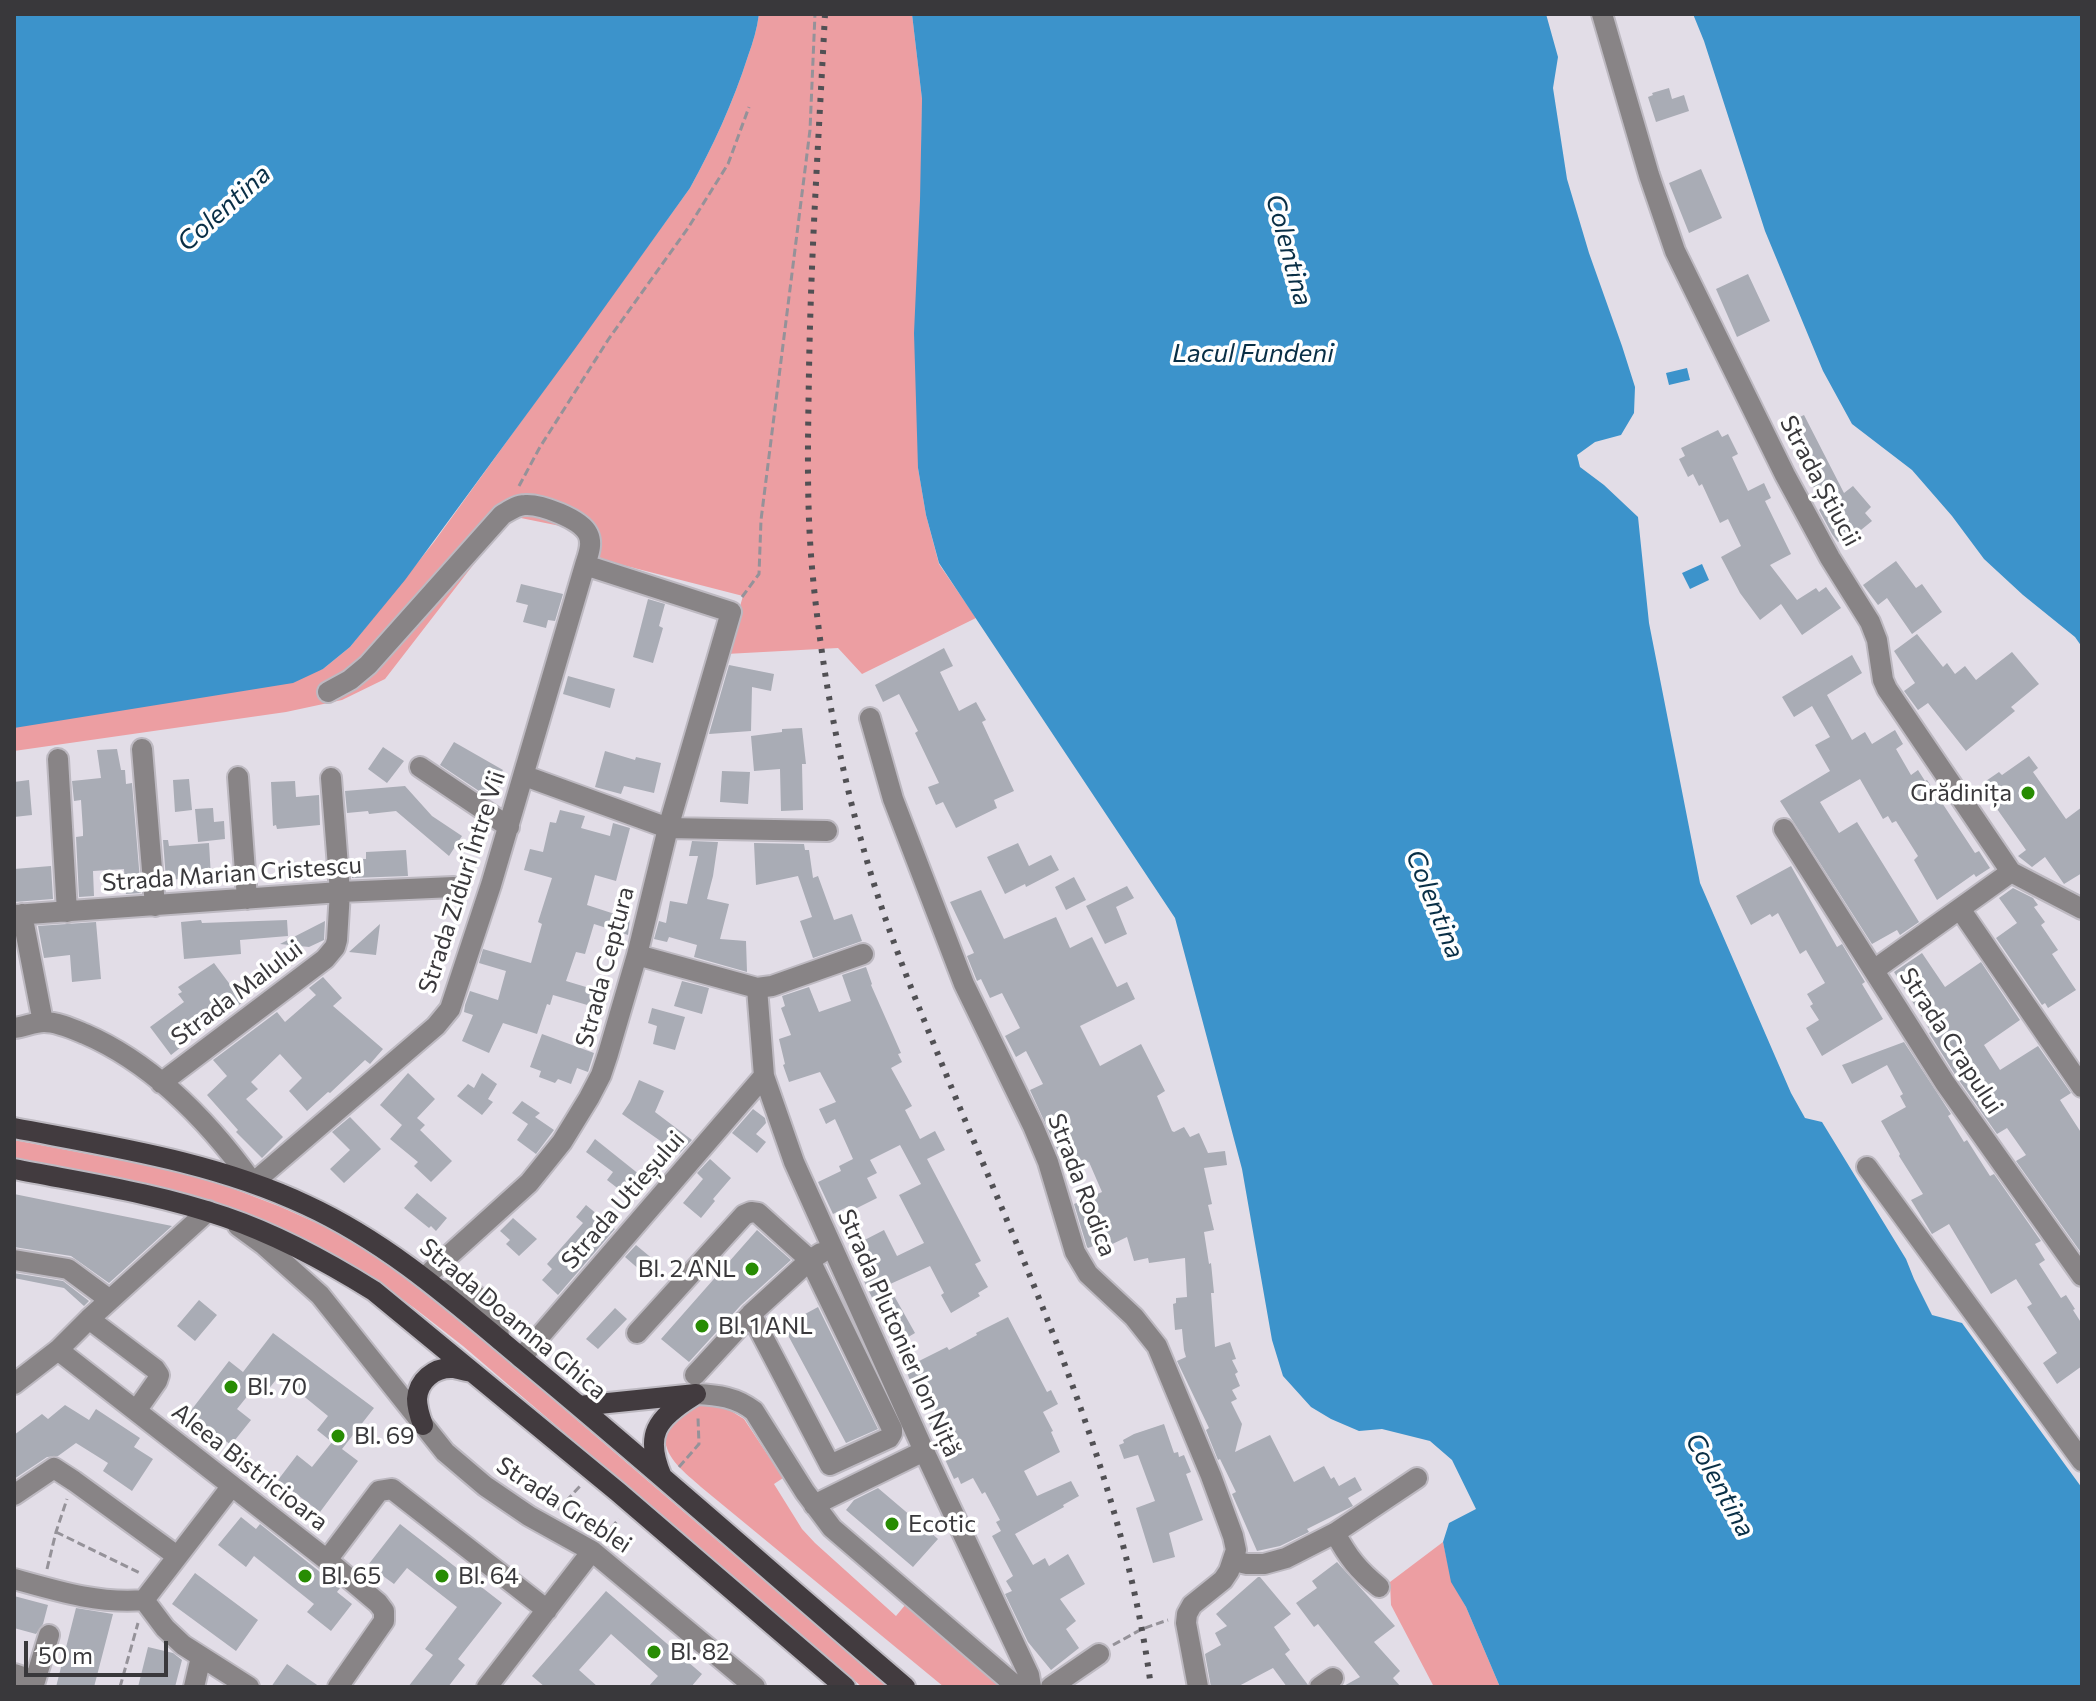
<!DOCTYPE html>
<meta charset="utf-8">
<style>
body{margin:0}
#map{position:relative;width:2096px;height:1701px;overflow:hidden;background:#e2dde7;font-family:Commissioner,sans-serif}
canvas{display:block}
.frame{position:absolute;inset:0;border:16px solid #39383b;pointer-events:none}
.scale{position:absolute;left:24px;top:1641px;width:144px;height:36px;box-sizing:border-box;border:4px solid #39383b;border-top:0;padding-left:10px;font-size:24px;line-height:28px;white-space:nowrap;color:#39383b;-webkit-text-stroke:6px #fff;paint-order:stroke}
</style>
<div id="map">
<canvas width="2096" height="1701"></canvas>
<div class="frame"></div>
<div class="scale">50 m</div>
</div>
<script>
const context = document.querySelector('canvas').getContext('2d');
context.lineJoin = 'round';
function fillPath(path, color) { context.fillStyle = color; context.fill(path, 'evenodd'); }
function stroke(path, color, width, dash) { context.strokeStyle = color; context.lineWidth = width; context.lineCap = dash ? 'butt' : 'round'; context.setLineDash(dash || []); context.stroke(path); }
function drawText(font, color, halo, rows, align = 'center') {
  context.font = font + ' Commissioner,sans-serif'; context.lineWidth = 7; context.setLineDash([]); context.textBaseline = 'middle'; context.strokeStyle = halo; context.fillStyle = color; for (const [text, x, y, turn = 0] of rows) {
    context.save(); context.translate(x, y); context.rotate((+turn || 0) * Math.PI / 180); context.textAlign = isNaN(turn) ? turn : align; if (halo) context.strokeText(text, 0, 0); context.fillText(text, 0, 0); context.restore();
  }
}
const green = new Path2D(`
 M759 14H912L922 99 918 468 926 515 939 564 976 618 862 674 838 648 726 654 743 596 603 560 565 527 511 516 385 679 342 700 286 712 14 751V724L323 669 350 647 434 542 690 188C713 146 733 103 748 56 753 42 757 29 759 14Z
 M14 1140 141 1164 189 1175 229 1187 281 1207 330 1229 383 1261 479 1336 888 1687H862L463 1346C414 1307 364 1268 307 1240 215 1195 114 1177 14 1158Z
 M699 1403 723 1406 744 1419 783 1478 774 1484 802 1529 815 1543 896 1616 906 1604 1000 1687H944L701 1487C686 1473 665 1459 665 1437 665 1430 667 1424 672 1419 679 1413 691 1408 699 1403Z
 M1443 1542 1452 1582 1466 1607 1500 1687H1434L1391 1605 1390 1582Z`);
const water = new Path2D(`
 M14 14H759C757 29 753 42 748 56 733 103 713 146 690 188L574 350 405 580 350 647 323 669 293 683 14 728Z
 M912 14H1546L1558 57 1553 88 1567 179 1589 253 1622 346 1635 387 1634 413 1621 435 1595 442 1577 455 1580 467 1604 485 1638 517 1649 623 1700 883 1791 1093 1805 1118 1822 1122 1906 1259 1914 1279 1932 1315 1962 1323 2082 1488V1687H1500L1466 1607 1451 1582 1443 1542 1449 1523 1476 1509 1452 1460 1430 1441 1382 1429 1359 1431 1331 1419 1311 1407 1283 1376 1272 1340 1242 1169 1175 918 939 563 926 515 918 468 914 333 920 200 922 99Z
 M1693 14H2082V647L2075 637 2023 595 1984 559 1952 516 1912 470 1852 424 1823 371 1765 231 1704 41Z
 M1687 368 1690 380 1669 385 1666 373Z
 M1702 564 1709 580 1690 589 1682 573Z`);
const building = new Path2D(`
 M1669 88 1672 99 1684 95 1689 111 1656 122 1648 97 1653 95 1652 93Z
 M1701 169 1722 218 1689 233 1669 183Z
 M1748 274 1770 321 1737 337 1716 289Z
 M1804 415 1844 493 1853 486 1871 507 1865 513 1872 521 1845 543 1842 539 1838 542 1832 534 1819 510 1823 506 1812 484 1816 482 1787 423Z
 M1718 430 1722 437 1728 434 1738 454 1732 457 1748 491 1764 483 1771 498 1765 501 1791 554 1770 565 1797 600 1816 588 1819 592 1826 587 1841 608 1802 635 1781 604 1760 620 1740 593 1721 557 1741 546 1728 519 1720 523 1702 484 1699 486 1693 474 1688 477 1679 459 1685 456 1681 448Z
 M1896 561 1916 588 1922 584 1942 612 1912 634 1887 598 1878 605 1863 585Z
 M521 584 563 594 555 621 548 620 546 628 523 622 528 605 516 602Z
 M648 599 665 604 659 626 663 628 653 663 633 657Z
 M1917 634 1943 667 1947 663 1955 674 1965 666 1976 680 2012 652 2039 684 2011 707 2015 711 1966 751 1928 703 1918 710 1904 691 1915 683 1894 651Z
 M944 648 953 666 940 672 959 711 976 702 986 720 982 722 1014 791 994 800 997 808 956 828 943 802 936 805 928 787 939 783 915 733 918 731 899 694 883 702 875 685Z
 M1852 655 1862 673 1827 695 1852 740 1865 732 1872 744 1895 730 1903 744 1896 749 1911 775 1918 770 1925 781 1927 780 1975 853 1979 851 1990 868 1976 877 1974 874 1937 900 1914 860 1918 856 1896 821 1892 823 1888 816 1883 819 1860 779 1820 802 1839 833 1857 822 1919 922 1900 935 1897 930 1872 944 1780 801 1830 771 1815 745 1830 737 1812 706 1794 717 1782 697Z
 M729 665 774 674 771 691 752 687 751 731 709 734Z
 M568 676 615 689 610 708 563 694Z
 M802 728 806 764H802L803 810 781 811 780 769 754 771 751 736 782 732V729Z
 M454 742 503 770 495 783 500 786 491 799 440 765Z
 M383 747 404 761 387 783 368 769Z
 M117 749 121 770H125L126 784 132 783 141 893 126 894 124 869 93 871 94 896 79 897 76 837 83 836V831L81 800 74 801 72 781 101 778 97 750Z
 M605 751 635 760 636 757 661 763 654 793 624 786 621 794 595 787Z
 M2029 756 2038 768 2033 772 2066 819 2082 807V873L2064 884 2045 857 2032 867 2018 856 2026 850 1990 799 1992 796 1983 783 1999 772 2002 775Z
 M722 771 750 772 748 804 720 802Z
 M189 779 192 810 175 812 173 780Z
 M29 780 32 815 14 817V782Z
 M295 781 296 797 319 795 320 825 277 829 276 825 273 826 271 782Z
 M405 786 432 816 462 836 449 856 396 811 369 814 368 811 347 813 345 791Z
 M213 808 214 822 224 821 225 839 198 842 195 809Z
 M560 810 585 816 581 828 610 836 613 823 630 828 616 881 595 875 587 905 630 919 628 935 594 924 585 954 576 952 566 981 606 993 601 1009 553 995 550 1005 547 1004 537 1034 503 1023 489 1053 462 1041 473 1015 464 1012 465 1005 470 991 498 1000 506 971 479 963 483 949 531 963 542 924 538 922 552 878 524 870 530 849 543 852 550 822 556 823Z
 M163 840H168L169 846 209 843 211 877 166 880Z
 M692 841 718 842 713 876 707 899 729 904 720 939 746 941 747 972 694 957 697 945 669 937 667 942 654 939 659 921 666 923 670 901 687 904 698 856H689Z
 M754 843 804 844 805 850H809L813 878 818 876 834 920 852 914 862 941 813 958 800 921 812 917 798 876 756 885Z
 M1018 843 1029 866 1051 855 1059 870 1026 887 1025 884 1005 894 987 857Z
 M406 850 408 876 352 878 350 859H366V852Z
 M51 866 53 899 14 902V869Z
 M1791 866 1837 947 1842 944 1865 982 1862 984 1883 1019 1822 1056 1806 1028 1819 1020 1810 1006 1813 1004 1807 994 1825 983 1806 950 1800 954 1778 913 1772 917 1770 914 1751 925 1736 896Z
 M1074 877 1086 900 1066 910 1055 887Z
 M1127 886 1134 898 1116 907 1127 934 1105 944 1086 906Z
 M2013 888 2033 898 2038 905 2034 907 2045 922 2041 925 2058 950 2052 954 2076 990 2048 1008 2045 1003 2042 1005 1996 938 2017 923 1999 898Z
 M981 890 1004 939 1056 917 1070 948 1092 937 1117 987 1127 982 1135 999 1080 1026 1100 1066 1141 1044 1165 1091 1157 1096 1172 1131 1174 1132 1184 1127 1190 1137 1199 1133 1208 1153 1225 1151 1227 1165 1204 1168 1212 1204 1208 1205 1214 1230 1204 1232 1209 1264 1211 1263 1214 1293H1211L1215 1347 1230 1342 1236 1359 1232 1360 1238 1372 1235 1374 1240 1386 1232 1390 1237 1399 1231 1402 1242 1424 1235 1452 1270 1435 1294 1482 1324 1466 1331 1479 1334 1477 1339 1486 1355 1477 1362 1490 1348 1498 1353 1506 1307 1529 1309 1532 1280 1546 1257 1551 1232 1494 1236 1492 1220 1459 1218 1460 1206 1430 1209 1428 1177 1361 1186 1357 1184 1350 1182 1329 1175 1330 1173 1304 1176 1303V1298L1187 1297 1185 1258 1149 1263 1148 1258 1134 1261 1127 1237 1104 1248 1102 1243 1088 1248 1087 1247 1074 1204 1102 1192 1089 1162 1067 1171 1030 1090 1043 1084 1026 1051 1016 1057 1005 1036 1020 1028 1002 993 990 998 981 979 977 981 967 956 974 953 950 902Z
 M201 920 202 923 287 920 288 936 240 940 241 954 184 959 181 922Z
 M325 921 324 940 309 947 280 944Z
 M96 922 101 979 72 982 70 955 44 958 38 926Z
 M380 924 376 955 349 952Z
 M1922 953 1945 987 1981 962 2020 1020 1984 1045 2000 1070 2038 1046 2071 1093 2060 1100 2082 1134V1254L2016 1161 2026 1155 2007 1128 1997 1134 1956 1076 1929 1033 1931 1032 1894 972Z
 M214 963 243 1002 210 1026 209 1025 171 1055 150 1027 184 1002 178 994 182 992 178 987Z
 M866 967 872 984 871 985 901 1053 898 1054 902 1062 891 1068 912 1106 905 1110 920 1139 935 1131 945 1150 927 1159 981 1261 975 1264 988 1287 978 1293 980 1296 951 1313 941 1295 944 1293 930 1266 888 1285 915 1333 895 1345 861 1275 864 1273 851 1247 884 1230 897 1256 924 1243 899 1195 921 1184 900 1145 870 1160 877 1173 867 1178 877 1198 851 1211 849 1206 833 1214 818 1182 841 1171 839 1166 853 1159 835 1119 826 1124 819 1109 836 1102 820 1072 789 1082 783 1065 785 1064 779 1039 791 1035 781 1008 785 1006 782 996 809 987 819 1012 851 1001 842 975Z
 M323 977 342 998 333 1006 383 1049 370 1064 365 1060 330 1093 328 1092 307 1111 289 1091 302 1078 280 1054 251 1082 258 1089 246 1099 283 1137 262 1158 236 1132 238 1130 207 1095 227 1076 213 1060 277 1012 285 1022 316 995 309 988Z
 M682 981 709 988 702 1014 674 1006Z
 M652 1008 685 1017 675 1050 653 1044 657 1026 648 1023Z
 M542 1034 594 1053 588 1072 577 1068 571 1084 558 1079 555 1083 539 1077 541 1071 530 1067Z
 M1904 1042 1951 1114 1948 1116 1964 1142 1967 1140 1990 1176 1994 1174 2041 1241 2035 1244 2045 1260 2039 1264 2061 1298 2066 1295 2075 1309 2073 1310 2082 1324V1366L2057 1384 2043 1363 2057 1353 2027 1307 2032 1304 2016 1279 1991 1294 1949 1224 1932 1234 1911 1200 1923 1194 1899 1156 1900 1154 1881 1121 1906 1107 1900 1096 1903 1094 1887 1065 1852 1084 1842 1065Z
 M408 1073 435 1099 417 1118 425 1125 420 1130 452 1161 431 1182 414 1166 418 1162 390 1139 402 1125 380 1105Z
 M482 1073 497 1084 488 1099 493 1102 482 1115 457 1096 468 1084 474 1088Z
 M639 1080 664 1091 655 1112 692 1140 679 1154 622 1114 630 1102Z
 M522 1101 540 1113 535 1117 554 1130 536 1154 517 1140 528 1124 512 1113Z
 M753 1109 765 1118 766 1123 756 1134 766 1142 757 1153 732 1133Z
 M350 1117 381 1149 344 1183 330 1169 350 1150 332 1132Z
 M595 1139 650 1183 642 1193 636 1188 629 1197 607 1180 613 1172 586 1152Z
 M710 1159 731 1178 713 1199 715 1201 701 1218 683 1203 703 1179 697 1173Z
 M417 1193 447 1218 436 1231 431 1226 429 1228 404 1208Z
 M14 1194 172 1226 109 1283 71 1256 14 1247Z
 M586 1205 615 1229 558 1295 542 1280 552 1269 547 1264 583 1223 576 1217Z
 M513 1218 537 1239 519 1256 506 1244 510 1240 500 1231Z
 M757 1230 791 1260 741 1305 689 1362 661 1339Z
 M636 1245 660 1265 649 1278 625 1257Z
 M14 1273 63 1281 89 1301 84 1306 64 1288 14 1278Z
 M199 1300 217 1315 195 1341 177 1326Z
 M818 1307 878 1429 846 1443 783 1326Z
 M615 1308 627 1319 598 1349 586 1339Z
 M1008 1317 1047 1392 1051 1390 1058 1404 1043 1412 1053 1431 1051 1432 1060 1452 1024 1471 1037 1496 1071 1481 1079 1496 1063 1505 1064 1507 1015 1534 1033 1565 1045 1558 1049 1566 1068 1554 1085 1584 1060 1599 1076 1621 1066 1629 1079 1648 1051 1670 1028 1642 1005 1594 1012 1591 1006 1581 1013 1576 992 1536 1001 1531 996 1522 1000 1520 985 1492 982 1494 973 1478 961 1484 958 1477 954 1479 938 1444 940 1443 929 1423 939 1418 920 1381 912 1385 905 1368 947 1347 949 1350 977 1335 976 1333Z
 M273 1333 374 1408 342 1449 358 1461 320 1512 278 1480 297 1455 312 1467 332 1442 317 1430 328 1416 279 1376 267 1391 257 1384 237 1409 251 1420 231 1445 189 1413 229 1361 243 1372Z
 M65 1405 89 1420 96 1409 140 1438 134 1447 153 1459 132 1491 103 1471 108 1463 76 1443 58 1456 47 1457 14 1479V1435L42 1414 48 1419Z
 M1164 1424 1174 1453 1178 1452 1179 1457 1184 1455 1191 1472 1186 1474 1203 1520 1169 1533 1175 1557 1153 1563 1136 1508 1155 1501 1138 1455 1124 1459 1119 1445 1124 1443 1123 1440 1134 1434Z
 M878 1488 938 1539 913 1567 846 1510 854 1500Z
 M241 1517 256 1529 260 1524 340 1588 337 1592 352 1604 331 1631 307 1612 314 1604 254 1556 246 1567 218 1545Z
 M400 1524 502 1603 458 1659 465 1665 448 1687H408L433 1655 425 1649 457 1607 407 1568 394 1584 368 1565Z
 M1337 1562 1395 1626 1374 1642 1400 1671 1393 1678 1401 1687H1342L1360 1677 1318 1624 1314 1627 1296 1603 1317 1588 1312 1581Z
 M195 1573 258 1620 236 1651 172 1604Z
 M1258 1577H1260L1291 1614 1274 1627 1290 1650 1285 1654 1308 1685 1307 1687H1287L1273 1668 1237 1687H1211L1205 1654 1221 1645 1215 1633 1227 1626 1216 1614Z
 M606 1591 702 1674 691 1687H648L658 1676 611 1634 579 1670 598 1687H545L532 1676Z
 M14 1596 48 1605 43 1624 36 1634 14 1628Z
 M76 1608 113 1614 94 1687H56Z
 M148 1647 173 1653 182 1660 175 1687H138Z
 M287 1664 320 1687H271Z`);
const path = new Path2D(`
 M519 486 540 447 608 340 688 228 728 164 749 107
 M742 597 759 574 761 520 810 130 815 14
 M679 1467 699 1444 698 1418
 M558 1510 580 1486
 M56 1532 140 1573
 M603 1537 619 1519
 M47 1569 56 1532 67 1499
 M1113 1645 1142 1629 1168 1620
 M120 1687 138 1623`);
const minor = new Path2D(`
 M1602 14 1649 175 1675 251 1785 475 1830 558 1870 622 1877 640 1883 680 1887 689 2011 872 2082 909
 M870 718 893 799 964 984 1033 1126 1048 1162 1075 1252 1088 1274 1134 1317 1157 1346 1211 1476 1233 1536 1236 1550 1229 1571 1223 1580 1192 1605 1187 1614 1186 1623 1198 1687
 M142 749 155 906
 M58 759 67 912
 M420 767 509 827
 M525 776 668 828 827 831
 M238 777 247 899
 M1784 829 1945 1083 2082 1276
 M1960 909 2082 1087
 M22 914 43 1022
 M14 915 340 892 454 887
 M637 955 757 988 772 986 863 954
 M1874 970 2011 872
 M757 988 764 1076 794 1162 924 1451 1029 1675 1031 1687
 M14 1028C24 1027 34 1022 44 1022 58 1022 73 1029 85 1034 154 1064 210 1123 253 1183L436 1026 450 1009 491 885 585 565C588 555 593 544 588 534 581 519 541 504 525 505 517 505 509 511 502 515L368 665 350 680 328 692
 M161 1083 325 959 335 947 337 940 340 892 331 778
 M1867 1167 2082 1461
 M238 1226 264 1245 320 1295 445 1452 485 1486 529 1516 592 1551 755 1687
 M14 1260 68 1269 110 1300
 M425 1277 529 1183 562 1142 589 1098 601 1075 608 1054 637 955 668 828 731 612 585 565
 M441 1291 466 1288C491 1308 494 1308 500 1340
 M89 1319 155 1369 159 1375 157 1381 136 1411
 M637 1333 744 1215 751 1212 758 1213 810 1260 892 1429V1433L889 1438 830 1465 751 1314
 M58 1350 327 1560 378 1603 384 1611V1621L338 1687
 M521 1358 764 1076
 M695 1375 751 1314 810 1260 821 1253
 M14 1384 58 1350 89 1319 208 1211
 M696 1394C718 1395 736 1397 754 1411L805 1492 832 1528 1017 1687
 M14 1495 54 1468 74 1481 177 1556
 M814 1505 924 1451
 M1335 1533C1348 1557 1358 1570 1379 1587
 M327 1560 379 1491 392 1489 547 1610
 M1234 1561 1247 1564H1264L1286 1558 1335 1533 1417 1478
 M14 1579C57 1591 99 1604 144 1600L231 1487
 M144 1600 165 1628 183 1645 249 1687
 M14 1674 35 1681 49 1635
 M194 1687 201 1657
 M487 1687 592 1551
 M1051 1687 1099 1654
 M1320 1687 1333 1678`);
const major = new Path2D(`
 M14 1128C113 1147 215 1162 306 1205 395 1246 463 1310 537 1371 661 1474 782 1582 905 1687
 M14 1169C85 1183 156 1193 225 1217 278 1235 326 1261 374 1291L618 1492 845 1687
 M579 1406 696 1394
 M423 1425C420 1417 417 1408 417 1399 418 1381 434 1367 453 1368 459 1369 466 1371 472 1372
 M662 1477C644 1435 656 1419 693 1396`);
const rail = new Path2D(`
 M825 14C819 133 811 251 809 370 808 439 806 509 813 578 823 681 843 785 874 884 895 951 922 1015 948 1079 1029 1277 1123 1473 1151 1687`);
const markers = [
 [2028,793,8,"#288c03"],
 [752,1269,8,"#288c03"],
 [702,1326,8,"#288c03"],
 [231,1387,8,"#288c03"],
 [338,1436,8,"#288c03"],
 [892,1524,8,"#288c03"],
 [305,1576,8,"#288c03"],
 [442,1576,8,"#288c03"],
 [654,1652,8,"#288c03"]
];
const streetNames = [
 ["Strada Știucii",1820,481,62],
 ["Strada Marian Cristescu",232,874,-4],
 ["Strada Ziduri Între Vii",462,882,-72],
 ["Strada Ceptura",605,967,-75],
 ["Strada Malului",237,993,-37],
 ["Strada Crapului",1951,1041,57],
 ["Strada Rodica",1082,1185,69],
 ["Strada Utieșului",623,1200,-49],
 ["Strada Doamna Ghica",513,1319,40],
 ["Strada Plutonier Ion Niță",899,1333,66],
 ["Aleea Bistricioara",250,1467,38],
 ["Strada Greblei",564,1505,33]
];
const poiNames = [
 ["Grădinița",2012,793,"right"],
 ["Bl. 2 ANL",736,1269,"right"],
 ["Bl. 1 ANL",718,1326],
 ["Bl. 70",247,1387],
 ["Bl. 69",354,1436],
 ["Ecotic",908,1524],
 ["Bl. 65",321,1576],
 ["Bl. 64",458,1576],
 ["Bl. 82",670,1652]
];
const waterNames = [
 ["Colentina",224,208,-42],
 ["Colentina",1289,250,75],
 ["Lacul Fundeni",1253,353],
 ["Colentina",1435,904,68],
 ["Colentina",1720,1485,61]
];
fillPath(green, '#ec9ea2');
fillPath(water, '#3c93cb');
fillPath(building, '#a9acb5');
stroke(minor, '#bdb9c1', 24);
stroke(major, '#bdb9c1', 24);
stroke(path, '#959299', 3, [8, 4]);
stroke(minor, '#888486', 20);
stroke(major, '#423b3f', 20);
stroke(rail, '#515054', 6, [4, 8]);
for (const [x, y, r, color] of markers) { const dot = new Path2D(); dot.arc(x, y, r, 0, 2 * Math.PI); context.fillStyle = color; context.fill(dot); stroke(dot, '#fff', 3); }
drawText('24px', '#39383b', '#fff', streetNames);
drawText('24px', '#39383b', '#fff', poiNames, 'left');
drawText('italic 26px', '#092f46', '#fff', waterNames);
</script>
